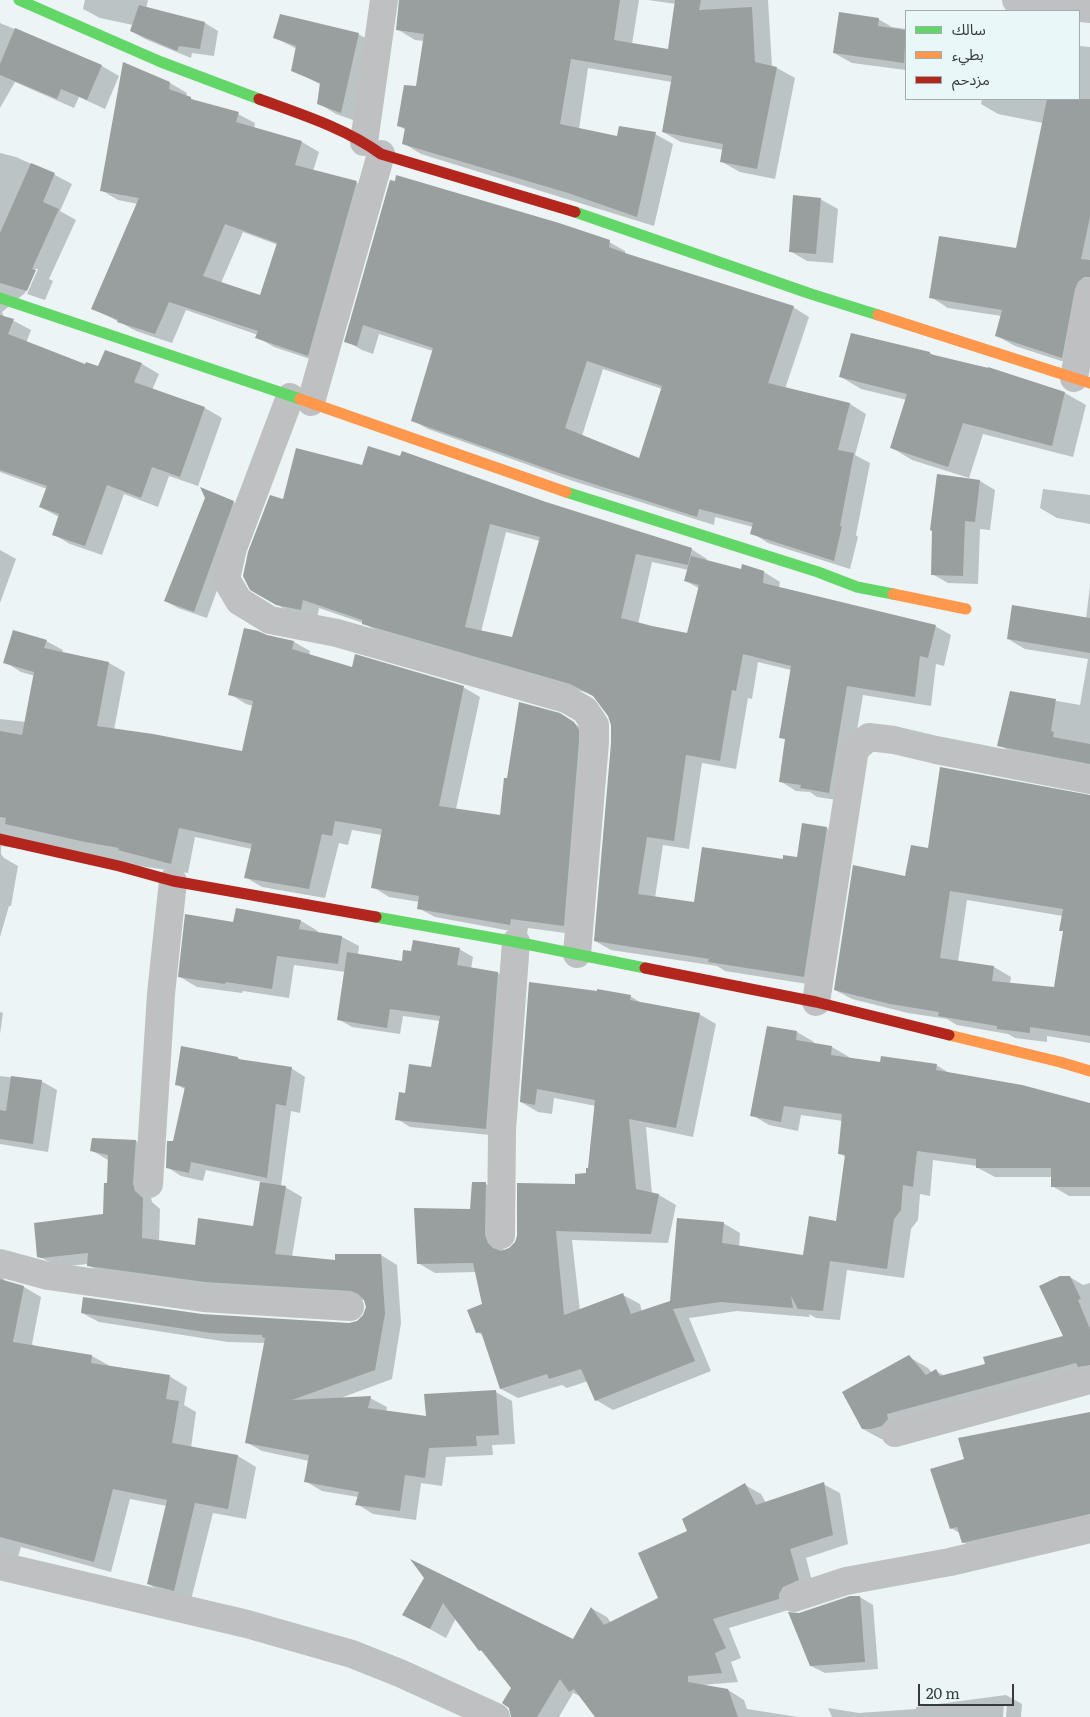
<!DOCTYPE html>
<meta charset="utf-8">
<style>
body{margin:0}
#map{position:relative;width:1090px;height:1717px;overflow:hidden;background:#ecf4f6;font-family:Literata,"Noto Sans Arabic",serif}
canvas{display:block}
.legend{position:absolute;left:905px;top:10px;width:175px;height:90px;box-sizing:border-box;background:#e9f7f9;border:1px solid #a1acad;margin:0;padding:6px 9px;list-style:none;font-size:15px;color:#363b3c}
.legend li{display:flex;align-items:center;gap:10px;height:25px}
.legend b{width:25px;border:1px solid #a1acad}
.scale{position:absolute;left:918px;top:1684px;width:96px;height:22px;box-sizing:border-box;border:2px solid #363b3c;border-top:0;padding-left:6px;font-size:15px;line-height:18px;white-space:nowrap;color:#363b3c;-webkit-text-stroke:4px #e9f7f9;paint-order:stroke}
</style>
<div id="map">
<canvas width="1090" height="1717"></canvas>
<ul class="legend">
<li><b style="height:6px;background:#63d668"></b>سالك</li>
<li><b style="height:6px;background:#ff974d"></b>بطيء</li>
<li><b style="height:6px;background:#b3261e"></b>مزدحم</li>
</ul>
<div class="scale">20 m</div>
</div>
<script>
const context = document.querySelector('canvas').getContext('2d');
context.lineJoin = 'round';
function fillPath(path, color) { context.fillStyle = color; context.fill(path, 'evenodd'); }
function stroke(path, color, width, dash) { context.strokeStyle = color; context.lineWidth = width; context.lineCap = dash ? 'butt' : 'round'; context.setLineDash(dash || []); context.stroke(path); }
const shadow = new Path2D(`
 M85 0H148L146 8 205 23 218 31 214 56 192 53 191 58 145 39 131 31 133 25 100 18 83 9Z
 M497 0H639L632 44 669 50 676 4 648 0H768L772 67 777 68 795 78 775 179 740 172 722 162 724 150 681 142 663 132 672 82 588 68 579 129 618 137 655 134 673 144 654 226 421 154 403 143 406 130 399 126 417 88 424 41 415 40 397 29Z
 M878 19 892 27 906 29V70L852 63 834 53Z
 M0 23 102 66 119 76 105 109 79 97 74 108 15 82 0 108Z
 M358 34 376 44 359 122 336 114 318 103 321 85 293 70 297 49 274 37Z
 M1079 46 1090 47V312L1080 367 1015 346 997 336 1002 316 948 308 931 297 1017 249 1043 123 998 114 981 104 982 99H1079Z
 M124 64 170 83 187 93 186 96 201 104 238 114 255 123 254 129 302 142 319 152 313 171 357 183 373 192 325 364 274 347 257 337 258 335 186 310 172 343 136 331 93 308 138 204 118 200 101 190ZM243 232 278 245 261 296 221 283Z
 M0 153 16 157 55 175 72 184 60 211 76 220 49 279 53 281 45 300 27 294 38 269H35L25 293 2 312 4 317 14 321 31 330 26 343 86 365 99 368 106 352 142 364 159 374 152 390 205 408 222 418 198 486 169 476 158 507 124 494 102 555 70 544 53 534 59 517 40 507 47 489 0 472Z
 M391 182 609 242 625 251V254L793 307 809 317 785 389 850 404 866 414 855 455 870 463 856 535 858 537 850 569 768 543 752 533 753 527 715 517 714 525 573 481 428 429 412 420 433 351 379 334 373 354 362 350 346 341ZM603 369 662 389 640 460 582 436Z
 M820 199 838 209 833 263 807 261 790 251Z
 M930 353 936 357 989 368 1065 393 1086 405 1073 457 983 434 969 478 912 460 892 448 907 400 861 389 841 377Z
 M363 467 545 503 691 549 707 559 706 562 742 571 764 572 780 582 779 588 935 626 951 635 944 666 936 664 931 706 863 695 845 801 817 797 810 792 796 791 780 781 786 740 781 737 791 670 758 662 752 699 748 698 736 769 702 763 689 849 663 845 655 898 695 903 784 860 798 858 826 828 842 837 820 986 725 971 717 966 611 950 595 941 612 743V725L609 716 594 696 588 693 379 632 363 623 319 608 317 618 293 614 276 604 284 500ZM506 532 540 541 513 638 481 632ZM652 562 689 570 686 581 700 589 688 634 638 624Z
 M980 481 995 490 990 530 980 529 978 584 948 583 932 574Z
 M1043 489 1090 495V524L1057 518 1040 508Z
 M233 502 246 510 207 618 178 608 165 601Z
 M0 550 16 559 0 603Z
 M1090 586V770L1016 755 999 745 1011 693 1080 705 1088 659 1025 649 1008 639 1086 619Z
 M267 637 294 642 310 651 309 656 353 668 463 687 480 697 456 809 502 816 508 779 559 715 591 733 580 935 528 928 527 934 435 917 418 908 419 902 389 897 373 887 382 835 352 830 348 845 339 843 325 898 262 887 245 877 252 849 195 837 188 873 1 846V854L4 858 18 866 11 906H9L0 937V719L26 722 35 676 21 672 5 662 46 641 63 650 62 653 109 663 125 672 114 730 243 753 253 706 246 704 230 694Z
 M1090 796V1043L1047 1036V1042L1015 1038 1008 1034 957 1025 947 1019 908 1013 852 999 835 990 906 878 929 849ZM967 900 1063 916 1061 930 1064 932 1055 989 1010 984 1011 977 994 967 958 962Z
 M237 910 301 921 318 931 317 933 342 937 359 946 358 955 403 962 413 952 459 949 473 957 471 969 498 973 511 981 500 1136 410 1127 397 1119 407 1094 432 1068 440 1021 403 1016 400 1034 352 1027 338 1019 346 972 294 965 289 998 243 991 242 993 197 987 180 977 234 923Z
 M630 996 643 1004 699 1014 716 1024 693 1137 646 1127 652 1194 659 1195 676 1205 668 1243 572 1240 580 1311 623 1295 640 1304 642 1312 671 1302 723 1223 740 1233 739 1247 804 1256 837 1222 846 1157 839 1153 843 1121 801 1115 798 1131 769 1125 752 1115 797 1032 814 1042 813 1044 832 1047 849 1057V1058L881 1063 936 1065 951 1074 1090 1104V1196H1069L1052 1186V1177H995L978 1168V1166L933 1160 930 1196 920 1194 918 1220 911 1229 904 1278 847 1270 840 1320 816 1318 809 1314 810 1317 737 1311 689 1318 711 1371 613 1410 596 1400 588 1381 567 1388 562 1385 518 1398 501 1389 484 1336 477 1332 484 1305 476 1272 435 1273 418 1263 471 1210 486 1184 503 1194 502 1245 504 1251 510 1249 587 1174 589 1170 596 1106 554 1098 552 1114 538 1112 521 1102Z
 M0 1012 3 1013 0 1034Z
 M238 1058 242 1061 291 1068 305 1077 300 1113 291 1111 281 1186 285 1187 302 1197 292 1257 336 1261 381 1255 397 1265 401 1323 392 1379 338 1399 370 1398 387 1407 386 1412 427 1417 496 1392 512 1401 515 1444 492 1445 493 1455 446 1457 442 1486 421 1483 416 1520 373 1514 357 1504 358 1497 322 1491 305 1481 309 1461 262 1451 246 1442 265 1343 228 1342 99 1322 82 1313 202 1315 349 1324 358 1322 364 1316 367 1308 365 1300 222 1291 105 1275 88 1265V1264L59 1267 38 1256 105 1215 108 1184V1160L91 1150 136 1141 152 1151 150 1193 152 1202 160 1209 159 1242 196 1247 254 1228 262 1182 206 1170 203 1181 181 1176 167 1167 186 1090 176 1084Z
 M0 1076 41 1081 57 1090 48 1152 0 1144Z
 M0 1269 5 1282 24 1287 41 1297 32 1344 35 1347 92 1356 110 1366 169 1376 187 1387 184 1405 196 1412 191 1448 238 1456 256 1467 246 1519 213 1513 191 1600 166 1594 148 1584 167 1506 130 1499 111 1572 21 1547 17 1560 0 1566Z
 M1070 1277 1083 1285 1090 1283V1374L890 1439H881L863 1429 909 1357 928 1368 932 1373 936 1371 945 1376 986 1365 1065 1337Z
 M1090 1413V1525L979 1552 963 1542 961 1534 951 1528Z
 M823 1484 840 1493 848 1544 806 1558 814 1589 795 1608 729 1628 741 1658 731 1662 738 1682 702 1685 728 1690 744 1700 747 1709 798 1717H606L582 1697 573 1693 559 1717H512V1688L485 1653 480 1650 456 1618 446 1638 404 1615 426 1577 574 1640 591 1608 607 1617 611 1623 660 1599 688 1532 745 1485 761 1494 766 1503Z
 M860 1597 873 1605 878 1669 825 1673 811 1666 799 1614Z
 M1006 1695 1022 1704 1021 1717H1006L1007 1704H1004L1003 1717H832L828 1708 859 1713 916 1709V1707Z`);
const building = new Path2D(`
 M399 0H620L614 40 668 49 675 0H701L699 10 752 7 755 62 777 67 757 169 720 162 723 144 662 132 672 76 571 59 560 124 617 136 619 126 656 132 637 217 568 193 402 144 405 128 397 126 404 85 416 86 424 34 396 30Z
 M139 5 205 22 200 49 179 46 177 51 130 31Z
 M839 12 879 18 878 26 906 30 904 63 833 53Z
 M280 14 359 33 341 113 317 104 320 83 291 71 296 46 273 38Z
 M15 28 102 65 87 100 61 89 57 99 0 75V64Z
 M123 62 170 82 169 89 191 97V99L239 112 236 122 302 141 295 165 357 181 308 356 255 338 258 331 169 302 155 334 117 322 118 320 91 309 139 198 100 191ZM225 224 277 243 260 295 203 276Z
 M1047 99H1090V217L1081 259 1090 260V277H1084L1078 282 1075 289 1062 358 995 336 1002 310 929 298 939 236 1016 248Z
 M31 163 55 173 43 202 59 209 32 269 36 270 27 291 0 283V233Z
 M396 175 559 223 610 240 609 247 628 254 794 306 768 383 850 403 838 450 854 453 840 526H842L834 561 750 534 753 523 699 509 697 517 556 472 411 421 433 348 363 325 357 346 344 342 390 180 395 181ZM587 361 662 386 639 458 565 428Z
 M793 195 821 198 816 254 789 252Z
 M0 315 14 319 8 334 85 364 86 362 98 366 105 350 142 363 134 382 205 407 180 477 152 467 141 498 107 485 85 546 52 535 59 514 39 507 47 486 0 470Z
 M851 333 930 352V354L988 368V367L1065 392 1052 446 963 423 948 467 890 448 907 394 839 377Z
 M368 446 400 456 402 451 546 502 692 548 688 565 636 554 621 618 652 626 687 633 699 585 684 581 691 556 741 569 742 564 764 571 763 583 936 625 928 658 920 656 915 697 847 686 829 793 800 788 801 785 779 782 785 739 779 738 791 666 743 654 736 691 732 690 720 761 686 755 674 841 647 837 638 894 694 902 702 847 783 859V855L797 857 802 823 827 827 804 977 708 962 709 959 594 941 611 743V725L608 716 593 696 570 684 362 624V620L303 600 301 610 276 605 250 590 243 576 248 552 270 495 283 499 296 448 362 465ZM490 524 540 537 512 637 465 627Z
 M937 474 980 480 975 522 965 521 963 576 931 575 932 531 930 530Z
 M200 487 234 501 194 612 164 601 205 498Z
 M1012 605 1090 618V653L1007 639Z
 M244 628 258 631 267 635 294 641 292 649 352 667 355 654 464 686 439 806 500 815 504 778H507L519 702 560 713 574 722 579 730V741L564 926 511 919 510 925 417 909 419 896 371 888 382 829 335 821 332 836 322 834 309 889 244 878 252 844 179 828 171 864 118 850 119 848 85 842 5 824 6 818 0 817V731L22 735 34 672 3 663 13 630 47 640 44 648 109 662 97 726 153 734 242 751 253 701 228 695Z
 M1010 691 1056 699 1051 731 1054 732 1053 737 1090 744V764L997 746Z
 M940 767 1090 795V1036L1030 1027V1033L997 1029V1026L938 1016 939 1012 890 1004 834 990 853 865 905 876 911 845 928 848ZM950 891 1063 909 1059 931H1063L1054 987 992 981 994 966 940 958Z
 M236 908 301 920 299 929 342 936 338 964 277 956 272 989 226 982 225 984 178 977 185 914 233 922Z
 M413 940 460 948 457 965 498 972 486 1129 395 1120 399 1092 405 1093 409 1064 431 1067 440 1016 390 1009 387 1028 337 1020 347 952 402 961 403 950 411 951Z
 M529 982 597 991V989L631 995 630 1000 700 1013 676 1128 629 1119 636 1189 659 1194 651 1234 556 1231 564 1315 623 1293 631 1314 670 1301 677 1218 724 1222 722 1243 803 1255 809 1216 836 1221 845 1155 838 1154 842 1114 784 1106 781 1122 750 1116 767 1026 797 1031 796 1040 832 1046 831 1055 880 1062 881 1056 937 1064 936 1070 1022 1085 1090 1103V1187H1051V1168H976V1159L917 1151 913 1187 903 1185 901 1210 894 1219 887 1269 830 1261 823 1311 798 1309 791 1296 793 1308 720 1302 673 1309 695 1361 595 1401 581 1369 549 1379 547 1374 500 1389 481 1332 476 1333 467 1310 482 1304 473 1263 417 1264 414 1208 470 1209 472 1182H486L485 1235 488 1243 493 1248 501 1251 509 1248 515 1242 517 1236V1183L575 1184V1174L586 1173V1168H588L595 1100 537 1089 535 1105 520 1102Z
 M181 1046 238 1057V1059L292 1067 286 1106 276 1104 267 1178 191 1162 189 1173 166 1168 167 1141H173L185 1087 175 1085Z
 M11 1076 42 1080 33 1144 0 1139V1110L6 1111Z
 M92 1138 136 1140 133 1183 135 1191 143 1198 142 1238 195 1245 198 1218 253 1226 260 1182 286 1186 275 1254 335 1260V1254H381L385 1314 375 1370 292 1400 371 1396 368 1408 426 1416 424 1394 496 1390 499 1435 476 1436 477 1446 429 1448 425 1478 405 1475 400 1511 355 1505 359 1492 304 1482 309 1455 245 1443 265 1338 262 1337V1335L211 1333 81 1313 83 1297 202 1314 349 1323 357 1321 363 1315 366 1307 364 1300 358 1294 351 1291 205 1282 87 1266 88 1253 41 1258 37 1257 34 1223 103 1214 104 1183H107L108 1155 90 1151Z
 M1060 1276H1070L1081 1299 1078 1300 1090 1329V1365L1078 1367 1076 1363 887 1414 888 1419 882 1426 871 1429H862L842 1392 909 1355 926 1375 936 1369 940 1376 985 1364 983 1357 1063 1336 1039 1286Z
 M0 1279 24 1286 13 1342 92 1355 91 1363 170 1375 166 1399 179 1401 172 1443 238 1455 228 1509 195 1503 174 1591 147 1584 167 1500 113 1489 94 1562 0 1537Z
 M1090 1412V1514L962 1543 957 1527 950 1529 930 1469 964 1459 958 1438Z
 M824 1482 833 1535 790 1549 799 1580 783 1587 779 1594V1599L713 1619 726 1648 715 1653 722 1673 688 1676V1682L728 1689 738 1717H595L574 1689 569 1692 560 1679 537 1717H511L509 1708 502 1703 511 1688 481 1650 479 1651 443 1603 430 1629 402 1615 424 1578 410 1559 573 1639 591 1607 604 1625 658 1598 638 1553 687 1531 682 1519 745 1483 756 1505Z
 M850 1596H860L865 1662 810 1666 788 1612 799 1613Z`);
const street = new Path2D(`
 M1016 0 1090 9
 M364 142 384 0
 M1074 378 1090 292
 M290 397 233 548 226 579 239 601 270 620 337 633 566 699 585 710 595 725V742L577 954
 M311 402 381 154
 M816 1002 855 749 869 737 894 740 936 750 1090 780
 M149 1184 161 994 173 881
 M501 1235 502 1130 516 942
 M0 1263 48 1276 203 1298 350 1307
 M895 1433 1090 1380
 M0 1566 247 1624 352 1654 402 1674 496 1717
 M794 1598 846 1581 950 1562 1090 1529`);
const fast = new Path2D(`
 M19 0 161 62 259 99
 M575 212 811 294 878 315
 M0 298 300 399
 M566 492 818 572 857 587 893 594
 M376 917 516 942 645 968`);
const slow = new Path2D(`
 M878 315 1090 383
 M300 399 566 492
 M893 594 966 609
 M949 1035 1060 1062 1090 1071`);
const jam = new Path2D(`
 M259 99C300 114 345 128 381 154L575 212
 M0 839 119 866 173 881 376 917
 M645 968 816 1002 949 1035`);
fillPath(shadow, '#0003');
fillPath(building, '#999f9f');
stroke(street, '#bec0c1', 28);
stroke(fast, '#63d668', 11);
stroke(slow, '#ff974d', 11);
stroke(jam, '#b3261e', 11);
</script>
